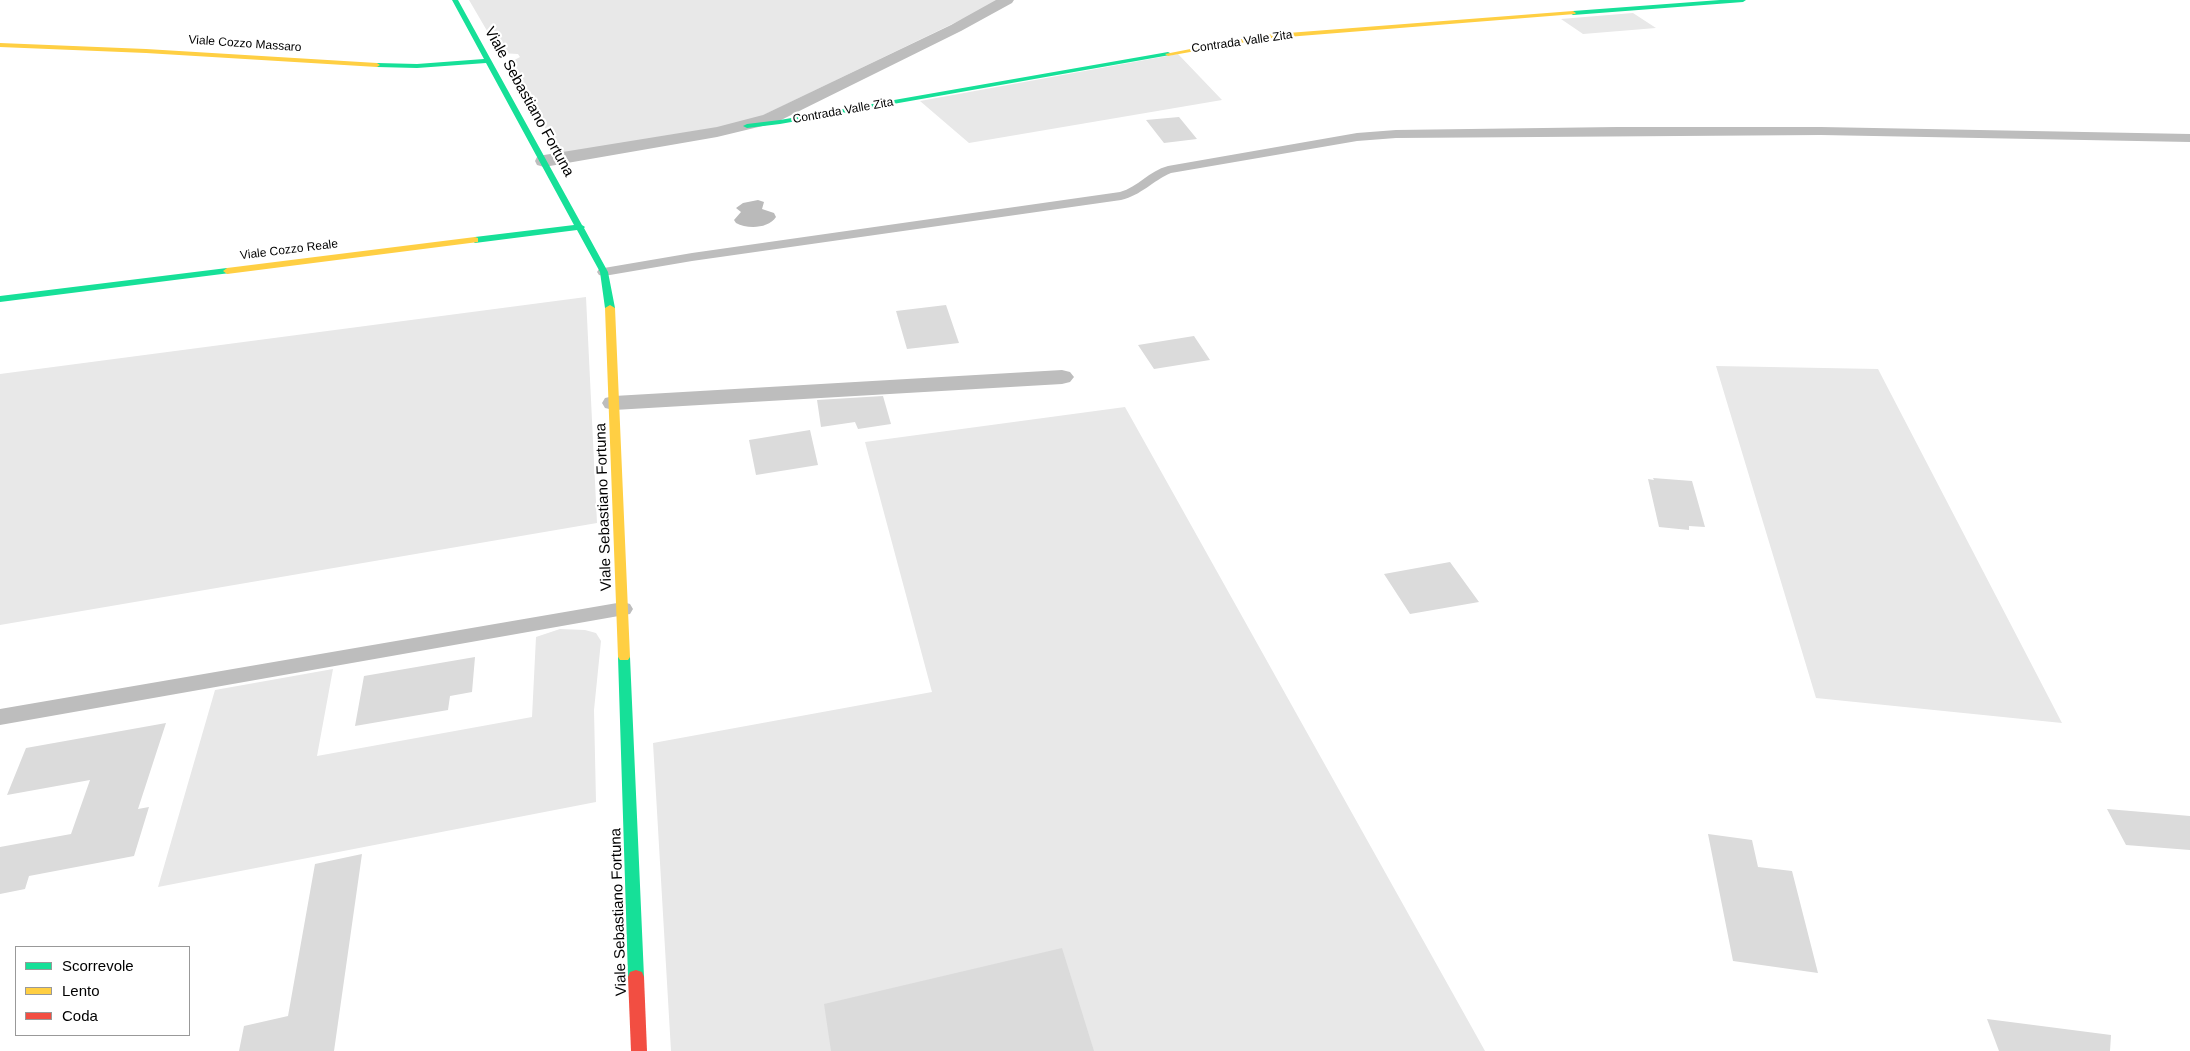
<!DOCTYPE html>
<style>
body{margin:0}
#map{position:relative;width:2190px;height:1051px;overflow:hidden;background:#fff;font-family:Helvetica,sans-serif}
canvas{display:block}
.legend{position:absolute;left:15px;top:946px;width:175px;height:90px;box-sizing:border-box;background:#fff;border:1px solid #999;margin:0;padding:6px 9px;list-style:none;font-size:15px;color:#000}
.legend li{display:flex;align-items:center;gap:10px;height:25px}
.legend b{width:25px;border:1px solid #999}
</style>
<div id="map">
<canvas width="2190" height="1051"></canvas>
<ul class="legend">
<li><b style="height:6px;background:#16e098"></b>Scorrevole</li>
<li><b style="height:6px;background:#ffcf43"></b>Lento</li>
<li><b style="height:6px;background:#f24e42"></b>Coda</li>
</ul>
</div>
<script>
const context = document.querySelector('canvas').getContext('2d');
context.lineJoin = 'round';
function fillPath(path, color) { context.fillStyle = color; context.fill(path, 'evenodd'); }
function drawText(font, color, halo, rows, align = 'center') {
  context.font = font + ' Helvetica,sans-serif'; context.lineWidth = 4.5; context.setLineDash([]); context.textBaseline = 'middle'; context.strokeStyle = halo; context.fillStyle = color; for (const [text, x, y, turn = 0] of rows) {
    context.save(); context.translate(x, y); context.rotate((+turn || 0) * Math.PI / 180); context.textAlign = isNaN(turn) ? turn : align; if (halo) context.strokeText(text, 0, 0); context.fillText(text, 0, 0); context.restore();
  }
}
const green = new Path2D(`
 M469 0H1002L745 124 569 153 560 151 557 148 507 64 520 57 518 54 500 53Z
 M1633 13 1656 28 1583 34 1561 19Z
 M1178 54 1222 100 969 143 920 101Z
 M586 297 597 523 0 625V374Z
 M1716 366 1878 369 2062 723 1816 698Z
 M1125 407 1485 1051H671L653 743 932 692 865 442Z
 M560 629 585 630 596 633 601 641 594 710 596 802 158 887 215 690 333 669 317 756 532 717 536 637Z`);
const water = new Path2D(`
 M758 200 764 202 762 209 774 213 776 217C768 229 747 229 736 223L734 220 741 212 736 208 743 203Z`);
const building = new Path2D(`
 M1179 117 1197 139 1164 143 1146 120Z
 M946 305 959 343 907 349 896 311Z
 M1194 336 1210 360 1154 369 1138 345Z
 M883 396 891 424 858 429 855 422 821 427 817 400Z
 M810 430 818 465 756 475 749 440Z
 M1653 478 1692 481 1705 527 1689 526V530L1659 527 1648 479 1654 480Z
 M1450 562 1479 602 1410 614 1384 574Z
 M475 657 472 692 450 696 448 710 355 726 364 676Z
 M166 723 138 809 149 807 134 856 29 876 25 889 0 894V847L71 834 90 780 7 795 26 748Z
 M2107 809 2190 816V850L2126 845Z
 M1708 834 1752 840 1758 867 1792 871 1818 973 1733 961Z
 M362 854 334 1051H239L244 1026 288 1016 315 864Z
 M1062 948 1094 1051H831L824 1004Z
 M1987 1019 2111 1035 2110 1051H1999Z`);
const lane = new Path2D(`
 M1617 127H1821L2190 134V142L1821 135 1396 138 1357 141 1171 173C1152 181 1142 195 1121 200L692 261 604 276 599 275 597 272 599 269 604 268 692 253 1120 192C1138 187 1149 171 1168 166L1357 133 1396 130Z
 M623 602 630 604 633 609 630 614 0 725V709Z`);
const street = new Path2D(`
 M996 0H1014L1012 3 961 31 775 123 717 137 544 167 537 165 535 161 537 157 544 155 717 127 763 115 951 25Z
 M1062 370 1070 372 1074 377 1070 382 1062 384 614 410 605 408 602 403 605 398 614 396Z`);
const fast = new Path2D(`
 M452 0H458L582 225 585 227 584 228 608 272 615 308 613 310H607L605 308 600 272 577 230 475 243 471 240 475 237 574 225 486 63 417 68 377 67 374 65 377 63 417 64 484 59Z
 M1720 0H1746L1743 2 1573 15 1570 13 1573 11Z
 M1168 52 1170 53V55L780 124 747 128 743 126 747 124 780 120Z
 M227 268 230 269V273L0 302V296Z
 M624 653 628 654 630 657 644 977 642 982 636 984 630 982 628 977 618 657 620 654Z`);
const slow = new Path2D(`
 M1573 11 1576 13 1575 14 1262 39 1168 56 1165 54 1262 35Z
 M0 43 146 49 377 63 380 65 377 67 146 53 0 47Z
 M475 237 478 238V242L227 274 223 271 227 268Z
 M610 305 615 308 630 657 628 660H620L618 657 605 308Z`);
const jam = new Path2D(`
 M636 970 642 972 644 977 647 1051H631L628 977 630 972Z`);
const farStreetnames = [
 ["Contrada Valle Zita",1242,42,-8],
 ["Viale Cozzo Massaro",245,44,4],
 ["Contrada Valle Zita",843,111,-10],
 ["Viale Cozzo Reale",289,250,-7]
];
const streetNames = [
 ["Viale Sebastiano Fortuna",529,102,61],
 ["Viale Sebastiano Fortuna",604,507,-92],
 ["Viale Sebastiano Fortuna",619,912,-92]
];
fillPath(green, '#e8e8e8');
fillPath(water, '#bababa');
fillPath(building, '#dbdbdb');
fillPath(lane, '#bdbdbd');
fillPath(street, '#bdbdbd');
fillPath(fast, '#16e098');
fillPath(slow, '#ffcf43');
fillPath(jam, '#f24e42');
drawText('12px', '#000', '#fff', farStreetnames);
drawText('15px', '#000', '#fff', streetNames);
</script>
